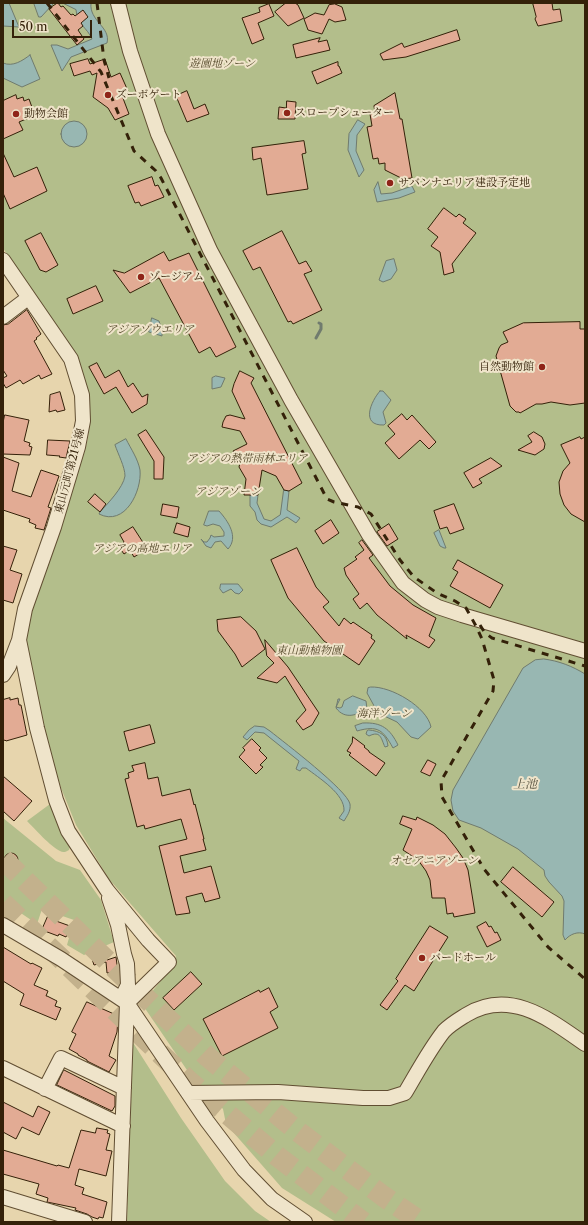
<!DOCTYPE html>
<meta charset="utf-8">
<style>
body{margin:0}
#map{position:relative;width:588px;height:1225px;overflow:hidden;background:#e7d5ad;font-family:"Libre Caslon Text",serif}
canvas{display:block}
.frame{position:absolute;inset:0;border:4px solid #342109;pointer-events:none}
.scale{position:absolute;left:12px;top:20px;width:80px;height:18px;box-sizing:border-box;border:2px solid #342109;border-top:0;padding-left:5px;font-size:12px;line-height:14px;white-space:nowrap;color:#342109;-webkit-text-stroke:3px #efe4ca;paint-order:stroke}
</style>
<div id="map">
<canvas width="588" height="1225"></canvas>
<div class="frame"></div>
<div class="scale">50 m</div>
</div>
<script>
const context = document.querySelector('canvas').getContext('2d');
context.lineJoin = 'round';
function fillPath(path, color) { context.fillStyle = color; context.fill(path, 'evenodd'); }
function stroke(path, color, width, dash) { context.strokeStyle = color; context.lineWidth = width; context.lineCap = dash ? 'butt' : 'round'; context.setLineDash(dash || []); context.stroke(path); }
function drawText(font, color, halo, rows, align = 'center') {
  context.font = font + ' "Libre Caslon Text","Noto Serif JP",serif'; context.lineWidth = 4; context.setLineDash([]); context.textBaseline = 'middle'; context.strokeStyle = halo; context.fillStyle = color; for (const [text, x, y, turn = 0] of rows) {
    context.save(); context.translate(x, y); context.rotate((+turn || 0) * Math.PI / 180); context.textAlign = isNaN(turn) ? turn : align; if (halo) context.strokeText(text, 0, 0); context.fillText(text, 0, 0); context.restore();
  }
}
const green = new Path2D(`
 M3 3H585V1222H336L282 1188 226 1124 223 1109 189 1073 142 1004 172 967 176 956 109 879 76 825 61 788 33 694 25 625 76 475 84 454 88 438 90 423 89 400 65 346 3 248Z
 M50 804 70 846 69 850C66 852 63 853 60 851 51 847 34 828 27 821Z
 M3 818 56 861 80 870 101 900 114 942 84 955 67 945 74 920 42 909 37 924 3 901Z
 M130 1038 181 1118 225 1181 255 1211 271 1222H127L132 1072Z`);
const water = new Path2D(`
 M3 3H9L19 27 3 26Z
 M34 3H54L41 17H39Z
 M63 3H91C89 21 111 27 107 43L71 57 62 71 51 45H57L68 49 92 39C87 27 77 25 76 10Z
 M30 55 40 79 22 87 3 78V63C13 67 22 61 30 55Z
 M358 120 365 124 357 135 356 151 364 170 359 177 348 150 349 134Z
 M61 134a13 13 0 1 1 26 0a13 13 0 1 1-26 0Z
 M378 182 381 194 392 193 412 186 415 192 399 198 377 202 374 190Z
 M394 259 397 270 391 279 383 282 379 280 386 261Z
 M152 318 159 321 162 330V336L149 332Z
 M216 376 225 378 221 387 212 389V378Z
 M380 391H383L391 400 383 412 386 423 384 425C360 426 371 401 380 391Z
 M126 439C131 449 138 459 140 470 142 491 125 527 99 514L100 512C108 503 123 488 125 476 125 467 118 454 115 445Z
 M284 490 289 491 287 510 300 518 296 523 287 517 271 527 261 524 257 520 255 512 250 506V495H258L257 503 264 519 271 521 280 515Z
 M209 511H219C228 521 239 537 228 549L221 541 215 542 211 548 206 546 201 539 204 542H207L210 538 211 535 214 537 224 536V532L220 526 213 524 207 526 204 525Z
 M439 530 446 548H444L440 546 434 533Z
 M221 584H238L243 590 239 594 235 593 231 589 223 593 220 589Z
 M544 659C559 661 572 666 585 674V934C578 931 570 934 565 940L563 935 564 901 562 896 549 882 545 876 544 870 518 849 481 828 459 820 453 811 451 800 453 790 523 668 535 660Z
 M371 687C391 686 427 707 431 727L418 739 411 737 397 722 378 713 367 693 368 688Z
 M353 696 366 701 367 709C357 715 345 720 336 708L338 699H340L336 707 340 708 342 707 344 701Z
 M363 723C382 722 390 729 398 745L393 748C383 730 378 725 357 731L355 726Z
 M255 726 264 727 270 731C285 743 347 790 350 804 351 811 347 816 344 821L339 818 344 811C345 794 319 778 306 768H302L300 771 296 769 299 761 264 733 255 732 247 740 243 737 249 730Z
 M369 730C380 731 387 735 388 746L385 747C381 739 381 730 369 736L366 734 367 731Z`);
const stream = new Path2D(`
 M316 338 321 329V324L319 323`);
const building = new Path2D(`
 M58 3 61 7 63 6 71 15 73 14 75 16 83 10 88 17 81 23 83 26 78 30 84 39 77 45 49 9Z
 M286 3H295L298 5 304 18 288 26 275 12Z
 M533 3H552L553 10 560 9 562 21 538 26 535 19 536 17Z
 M269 4 274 16 258 23 264 39 252 44 242 18 260 12 259 8Z
 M335 4 342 7 346 20 335 22 329 19 322 34 308 30 304 19 315 13 324 15 329 5Z
 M457 30 460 40 406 57 383 60 380 54 402 43 404 47Z
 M320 38 318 42 327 40 330 50 296 58 293 45Z
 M88 59 90 64 105 59 111 77 120 73 128 91 121 93 129 114 115 120 108 108 93 97 97 73 92 75 90 71 74 76 70 64Z
 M338 62V66H339L342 73 317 84 312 72Z
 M187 91 194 109 205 104 209 114 187 122 176 96Z
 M395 93 400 119H402L412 178 403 179 385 170V163L379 164 378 158 373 159 367 127 372 126 370 114 375 113 374 106Z
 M16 95 17 99 23 97 24 101 29 99 33 110 28 111 31 117 19 122 23 130 3 139V101Z
 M287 101 296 102 295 119H278L279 107 286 108Z
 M304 141 306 153 302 154 308 189 267 195 261 158 253 160 252 148Z
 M3 153 14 177 37 167 47 191 10 209 3 193Z
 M152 177 155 186 158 185 164 197 141 206 139 202 135 203 128 186Z
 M444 208 456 217 459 214 466 219 463 223 476 233 452 264 454 272 444 275 440 252 431 246 438 237 428 229Z
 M282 231 299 264 306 261 312 271 304 274 322 310 293 324 291 321 288 322 260 267 253 270 243 251Z
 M41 233 58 265 46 272 40 270 25 241Z
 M164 252 169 261 189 253 236 347 216 357 210 347 199 353 159 278 130 293 113 270 124 273Z
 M96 286 103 301 73 314 67 299Z
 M27 310 41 334 36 338 37 339 34 341 52 374 41 379 39 375 23 384 20 380 6 388 3 383V378L7 376 3 370V325L8 324Z
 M580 322V329H585V403L570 405 551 402 542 404H536L520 413 519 412H516L510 406 496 356 499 348 501 345 508 342 503 332 523 323Z
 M97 363 105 378 119 370 128 387 133 383 142 397 148 394 147 404 132 413 116 387 104 394 89 367Z
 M240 371 254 378 251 383 302 483 289 491 284 490 276 476 262 470 258 495H244L246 479 239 467 240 463 233 451 247 444 240 431 222 427 223 422 226 416 230 415 245 419 232 391 234 384Z
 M60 392 65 410 57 412 56 410 49 412 50 395Z
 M402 414 407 420 412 415 436 442 429 449 420 440 399 459 385 443 395 434 388 426Z
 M5 415 29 420 24 441 30 443 29 446 32 447 30 455 3 454V423Z
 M146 430 164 457 163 479H154V461L138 435Z
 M534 432 542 437 545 444 544 449 535 455 518 450 532 442 528 436Z
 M580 437 581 439 585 437V522L571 514 564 505 560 494 559 482 563 471 570 463 561 445Z
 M48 440 70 441 66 458 59 457 60 456 47 455Z
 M3 457 19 463 12 491 31 497 41 470 59 476 48 507 51 508 44 530 35 528 36 525 29 522 30 519 3 510Z
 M491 458 502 466 479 479 482 483 473 488 464 473Z
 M95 494 106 504 100 512 88 502Z
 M163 504 179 507 177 518 161 515Z
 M454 504 464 529 450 534 447 527 440 529 434 511Z
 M331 520 339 533 323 544 315 531Z
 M177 523 190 527 188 537 174 533Z
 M389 524 398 539 387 546 377 532Z
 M133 527 146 547 141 550 142 552 134 557 130 550 124 554 119 547 124 542 120 535Z
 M362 540 373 555 369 558 390 586 413 605 436 618 429 636 435 640 429 648 406 635 407 639 377 615 367 603 360 609 353 599 359 594 346 575 344 568 357 559 355 557 364 550 359 543Z
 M3 546 17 550 10 570 22 574 13 603 3 600Z
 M297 548 316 587 329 602 323 607 339 626 344 618 351 624 353 622 372 635 371 638 375 641 359 665 324 641 288 598 271 560Z
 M458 560 503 585 490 608 450 586 458 572 453 569Z
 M241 617 256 631 265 649 242 667 235 654 218 631 217 620Z
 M265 640 288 667 319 713 312 725 303 730 296 721 306 710 285 676 277 683 257 678 274 663 267 656Z
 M10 698V700L18 698 19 705H21L27 735 6 741 5 740 3 741V700Z
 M150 725 155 743 129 751 124 732Z
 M353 737 365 746 364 747 369 751V752L385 763 376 776 349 755 351 753 347 751 352 743Z
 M252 739 261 748 259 750 267 758 260 765 263 767 256 774 239 757 245 750 243 748Z
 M428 760 436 764 430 776 421 772Z
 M145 763 148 779 158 777 162 796 190 789 194 805 195 804 204 839H203L206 850 180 856 184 873 211 866 220 898 205 902 202 893 186 897 190 913 176 915 159 846 187 839 181 819 145 829 144 825 137 827 125 779 129 778 128 773 134 771 132 766Z
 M3 776 32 801 14 821 3 811Z
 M403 816 416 820 417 817 433 825 445 834 456 848 463 858 468 870 475 913 454 917 453 913 447 914 445 898H432L430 880 426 871 418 860 403 850 412 829 400 824Z
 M4 860a7 7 0 1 1 14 0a7 7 0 1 1-14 0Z
 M513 867 554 902 542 917 501 882Z
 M49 914 58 917 56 921 70 926 66 937 59 934 58 936 42 930Z
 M486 922 489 927 491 926 495 933 497 932 501 940 487 947 477 927Z
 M430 926 448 937 414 991 405 985 387 1010 380 1005 398 981 396 979Z
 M3 947 31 964 32 963 42 968 34 985 48 991 46 996H47L57 1001 55 1006 61 1008 56 1020 20 1005 24 994 3 981Z
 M104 952 107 960 116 957 118 972 107 973 106 962 94 965 91 956Z
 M191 972 202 984 174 1010 163 998Z
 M269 988 278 1007 270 1012 278 1028 222 1056 203 1019 259 990 260 992Z
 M87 1002 114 1014 118 1019 117 1032 109 1056 116 1060 109 1072 87 1061V1060L78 1055V1054L69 1049 76 1034 72 1032Z
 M64 1070 115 1096V1106L112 1111 57 1085Z
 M3 1102 33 1117 38 1106 50 1112 39 1135 22 1127 16 1139 3 1132Z
 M97 1128 108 1130 107 1133 110 1134 106 1150 112 1151 106 1176 79 1169 75 1185 84 1188 82 1194 107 1202 103 1218 99 1217 98 1219 92 1217 87 1214 75 1210 76 1208 47 1202 48 1198 36 1194 39 1184 3 1174V1150L57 1166 58 1165 69 1168 81 1130 95 1133Z`);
const highwayTunnel = new Path2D(`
 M3 859 133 986 208 1057 296 1130 383 1196 421 1222
 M3 903 190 1082 277 1156 363 1222`);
const minor = new Path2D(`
 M118 3 130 51 158 134 210 250 291 400 369 535 403 583 425 600 438 607 462 615 585 651
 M3 260 71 359 82 395 83 421 78 447 54 527 25 609 19 640 37 728 56 800 68 831 107 890 148 940 169 962 127 1003 119 1222
 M3 317 28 298
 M3 675 9 666 19 640
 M109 898 118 925 124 954 127 964 128 985 121 999
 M3 925 61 959 127 1003 207 1121 244 1170 272 1199 305 1222
 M3 1068 123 1126
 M45 1089 61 1058 124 1088
 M188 1093 278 1092 363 1098H389L405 1093C417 1073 429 1050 444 1031 451 1024 458 1020 466 1015 510 988 549 1019 585 1044
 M3 1197 85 1222`);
const rail = new Path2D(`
 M47 3 101 72 134 151 156 171 161 178 327 499 334 502 358 507 371 514 400 560 414 577 437 593 455 601 466 608 476 626 482 639 494 680 493 691 441 781 442 797 484 869 548 947 585 979
 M97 3 104 60 109 78
 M480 625 485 633 492 638 585 666`);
const markers = [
 [108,95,4,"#8f2418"],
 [287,113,4,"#8f2418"],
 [16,114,4,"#8f2418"],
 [390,183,4,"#8f2418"],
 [141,277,4,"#8f2418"],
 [542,367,4,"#8f2418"],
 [422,958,4,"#8f2418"]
];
const parkNames = [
 ["遊園地ゾーン",222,64],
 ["アジアゾウエリア",150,330],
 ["アジアの熱帯雨林エリア",247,459],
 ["アジアゾーン",228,492],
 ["アジアの高地エリア",142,549],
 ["東山動植物園",309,651],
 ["海洋ゾーン",384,714],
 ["オセアニアゾーン",434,861]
];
const poiNames = [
 ["ズーボゲート",116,95],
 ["スロープシューター",295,113],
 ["動物会館",24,114],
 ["サバンナエリア建設予定地",398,183],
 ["ゾージアム",149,277],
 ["自然動物館",534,367,"right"],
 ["バードホール",430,958]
];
const streetNames = [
 ["東山元町第21号線",70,471,-75]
];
const waterNames = [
 ["上池",525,785]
];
fillPath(green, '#b3be8b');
fillPath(water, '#98b7b2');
stroke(water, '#707b6e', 1);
stroke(stream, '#707b6e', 3);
fillPath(building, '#e2ab94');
stroke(building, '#342109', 1);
stroke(highwayTunnel, '#c3b18c', 21, [21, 10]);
stroke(minor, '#614e32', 16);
stroke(minor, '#efe4ca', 14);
stroke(rail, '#342109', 3, [7, 7]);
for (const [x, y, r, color] of markers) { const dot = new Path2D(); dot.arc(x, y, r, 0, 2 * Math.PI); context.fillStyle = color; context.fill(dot); stroke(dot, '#efe4ca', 1.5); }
drawText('italic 11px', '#54482a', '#efe4ca', parkNames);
drawText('11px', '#342109', '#efe4ca', poiNames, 'left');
drawText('11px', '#342109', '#efe4ca', streetNames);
drawText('italic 12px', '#524e3c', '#efe4ca', waterNames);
</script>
